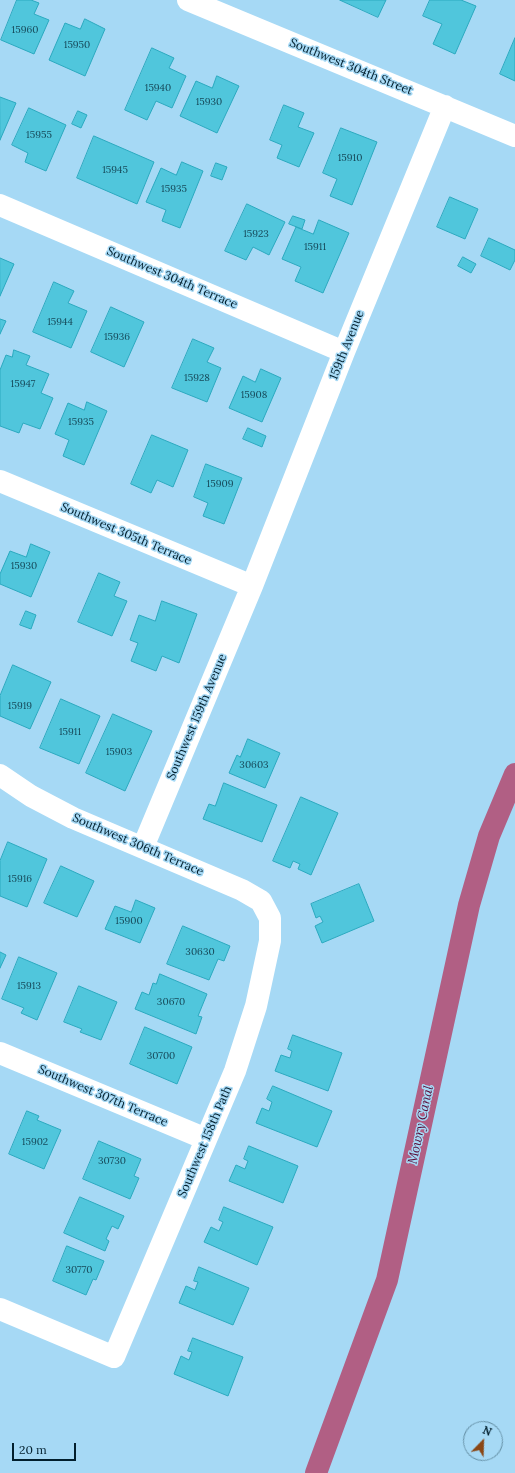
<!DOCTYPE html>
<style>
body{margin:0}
#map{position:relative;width:515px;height:1473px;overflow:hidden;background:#a6d9f5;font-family:Lora,serif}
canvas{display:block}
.north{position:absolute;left:463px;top:1421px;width:40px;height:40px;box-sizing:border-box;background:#a6d9f5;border:1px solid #648fa5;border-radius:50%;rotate:23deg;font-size:11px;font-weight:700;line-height:16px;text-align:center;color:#021f2d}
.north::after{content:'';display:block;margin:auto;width:14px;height:18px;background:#8a4716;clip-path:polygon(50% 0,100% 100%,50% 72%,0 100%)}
.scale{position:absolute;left:12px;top:1443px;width:64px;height:18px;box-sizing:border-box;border:2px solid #021f2d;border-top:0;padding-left:5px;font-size:12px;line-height:14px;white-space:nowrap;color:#021f2d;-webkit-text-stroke:3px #a6d9f5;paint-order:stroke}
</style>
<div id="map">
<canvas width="515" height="1473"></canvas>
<div class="north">N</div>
<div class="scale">20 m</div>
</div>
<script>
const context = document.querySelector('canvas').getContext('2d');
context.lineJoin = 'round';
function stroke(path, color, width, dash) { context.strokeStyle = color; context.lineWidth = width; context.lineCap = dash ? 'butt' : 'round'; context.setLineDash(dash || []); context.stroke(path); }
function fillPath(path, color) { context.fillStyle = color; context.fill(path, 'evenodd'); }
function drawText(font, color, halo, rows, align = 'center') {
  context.font = font + ' Lora,serif'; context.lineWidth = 3; context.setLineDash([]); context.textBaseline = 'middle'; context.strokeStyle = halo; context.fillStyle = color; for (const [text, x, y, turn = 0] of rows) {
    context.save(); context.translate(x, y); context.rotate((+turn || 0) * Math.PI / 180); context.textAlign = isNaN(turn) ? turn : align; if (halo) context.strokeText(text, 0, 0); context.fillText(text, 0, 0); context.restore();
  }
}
const canal = new Path2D(`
 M316 1473 387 1280 469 905 489 836 515 774`);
const building = new Path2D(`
 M17 0H31L39 3 34 14 49 20 34 54 1 40Z
 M340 0H386L378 17Z
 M430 0H461L476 6 455 54 433 44 442 24 423 16Z
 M85 19 105 29 85 76 49 60 65 23 80 29Z
 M515 38V81L500 74Z
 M152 48 174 58 169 68 186 76 172 108 156 101 147 120 125 110Z
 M217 76 239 86 217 133 180 116 196 81 212 88Z
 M0 97 16 103 0 140Z
 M284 105 304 113 298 127 314 133 299 167 277 158 282 145 270 140Z
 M29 108 66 125 46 171 25 162 28 153 12 145Z
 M78 111 87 115 81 128 72 124Z
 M341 128 377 142 352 205 330 196 337 179 323 173Z
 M94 136 154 162 137 204 77 178Z
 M182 162 203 171 180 228 162 221 166 210 146 202 161 168 176 175Z
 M216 163 227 167 222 180 211 176Z
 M450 197 478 209 465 239 437 227Z
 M247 204 285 222 269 255 253 247 246 260 225 251Z
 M293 216 305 220 302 229 289 224Z
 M319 220 349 233 323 293 295 281 301 267 282 259 296 227 313 234Z
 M489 238 515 250V260L510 270 481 256Z
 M463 257 476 264 471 273 458 266Z
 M0 258 14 264 0 296Z
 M54 282 74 291 68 303 87 311 71 348 33 332Z
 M111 307 144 322 124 367 91 352Z
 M0 319 6 321 0 334Z
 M193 339 214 348 207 362 221 368 207 402 172 388Z
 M14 350 30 356 26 365 49 374 41 393 53 398 40 429 23 423 19 433 0 426V370L6 355 12 357Z
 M261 369 281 378 262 422 229 408 243 376 255 382Z
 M87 402 107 411 84 465 63 456 69 440 55 434 68 403 84 410Z
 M248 428 266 436 262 447 243 439Z
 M152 435 188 450 173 487 157 480 151 493 131 484Z
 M206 464 242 478 224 524 203 516 208 503 194 497Z
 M31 544 50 552 31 597 0 584V574L10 551 26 557Z
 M99 573 120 582 114 596 127 601 112 636 78 622Z
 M162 601 197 614 179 663 162 656 156 671 131 661 138 643 130 640 139 615 155 621Z
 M26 611 36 615 31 629 20 625Z
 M13 665 51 682 30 729 0 716V696Z
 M61 699 100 716 79 764 40 748Z
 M113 714 152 731 125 791 86 773Z
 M248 739 280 753 265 788 229 773 237 755 240 757Z
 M224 783 277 805 262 842 203 819 209 804 215 806Z
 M301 797 338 813 311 875 298 869 300 864 293 861 290 868 273 861Z
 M8 842 47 859 27 907 0 896V861Z
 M61 866 94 881 77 917 44 903Z
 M359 884 374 921 322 943 315 926 323 922 320 916 316 918 311 904Z
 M136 900 155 908 140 943 105 929 115 906 131 912Z
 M183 926 230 946 224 961 218 959 209 980 167 964Z
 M0 952 6 955 0 968Z
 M19 957 57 973 37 1020 21 1013 24 1008 2 999Z
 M160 974 207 994 198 1016 202 1017 196 1034 135 1009 142 992 149 995 153 983 156 984Z
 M79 986 117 1002 101 1040 80 1032 82 1029 64 1022Z
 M145 1027 192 1047 177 1084 130 1064Z
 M293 1035 342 1053 328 1091 275 1071 281 1055 290 1058 292 1051 288 1049Z
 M273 1086 332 1111 317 1147 256 1123 262 1108 269 1111 272 1102 267 1099Z
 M27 1111 39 1116 37 1120 61 1130 44 1169 9 1154Z
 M99 1141 141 1159 134 1176 139 1178 130 1199 83 1179Z
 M249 1146 298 1166 283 1203 229 1181 236 1165 245 1169 248 1161 244 1159Z
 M80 1197 124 1216 118 1229 112 1226 106 1239 109 1241 105 1251 64 1233Z
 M224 1207 273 1227 257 1265 204 1242 211 1227 219 1231 223 1222 219 1220Z
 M67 1246 104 1261 96 1280 93 1279 86 1295 53 1281Z
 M199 1267 249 1288 233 1325 179 1303 186 1286 195 1290 198 1282 194 1281Z
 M193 1338 243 1357 228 1396 174 1374 181 1356 189 1360 192 1352 188 1351Z`);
const minor = new Path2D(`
 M188 0 515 136
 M0 205 344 352
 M0 481 252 586
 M0 775 31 796 73 818 242 890 261 901 270 918V941L256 1006 235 1071 114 1357 0 1309
 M143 847 252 586 344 352 445 106
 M0 1053 206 1139`);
const numberNames = [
 ["15960",25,30],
 ["15950",77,45],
 ["15940",158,88],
 ["15930",209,102],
 ["15955",39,135],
 ["15910",350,158],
 ["15945",115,170],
 ["15935",174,189],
 ["15923",256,234],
 ["15911",315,247],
 ["15944",60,322],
 ["15936",117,337],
 ["15928",197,378],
 ["15947",23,384],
 ["15908",254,395],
 ["15935",81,422],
 ["15909",220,484],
 ["15930",24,566],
 ["15919",20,706],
 ["15911",70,732],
 ["15903",119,752],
 ["30603",254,765],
 ["15916",20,879],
 ["15900",129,921],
 ["30630",200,952],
 ["15913",29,986],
 ["30670",171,1002],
 ["30700",161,1056],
 ["15902",35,1142],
 ["30730",112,1161],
 ["30770",79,1270]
];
const streetNames = [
 ["Southwest 304th Street",351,67,22],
 ["Southwest 304th Terrace",172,278,23],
 ["159th Avenue",347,345,-68],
 ["Southwest 305th Terrace",126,534,23],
 ["Southwest 159th Avenue",197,717,-67],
 ["Southwest 306th Terrace",138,845,23],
 ["Southwest 307th Terrace",103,1096,23],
 ["Southwest 158th Path",205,1142,-67]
];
const waterNames = [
 ["Mowry Canal",421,1125,-78]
];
stroke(canal, '#b15f84', 22);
fillPath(building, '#50c6dc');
stroke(building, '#2ba9bf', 1);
stroke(minor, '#fff', 22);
drawText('10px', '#164959', null, numberNames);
drawText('12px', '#021f2d', '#a6d9f5', streetNames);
drawText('italic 13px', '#5a0d38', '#a6d9f5', waterNames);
</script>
